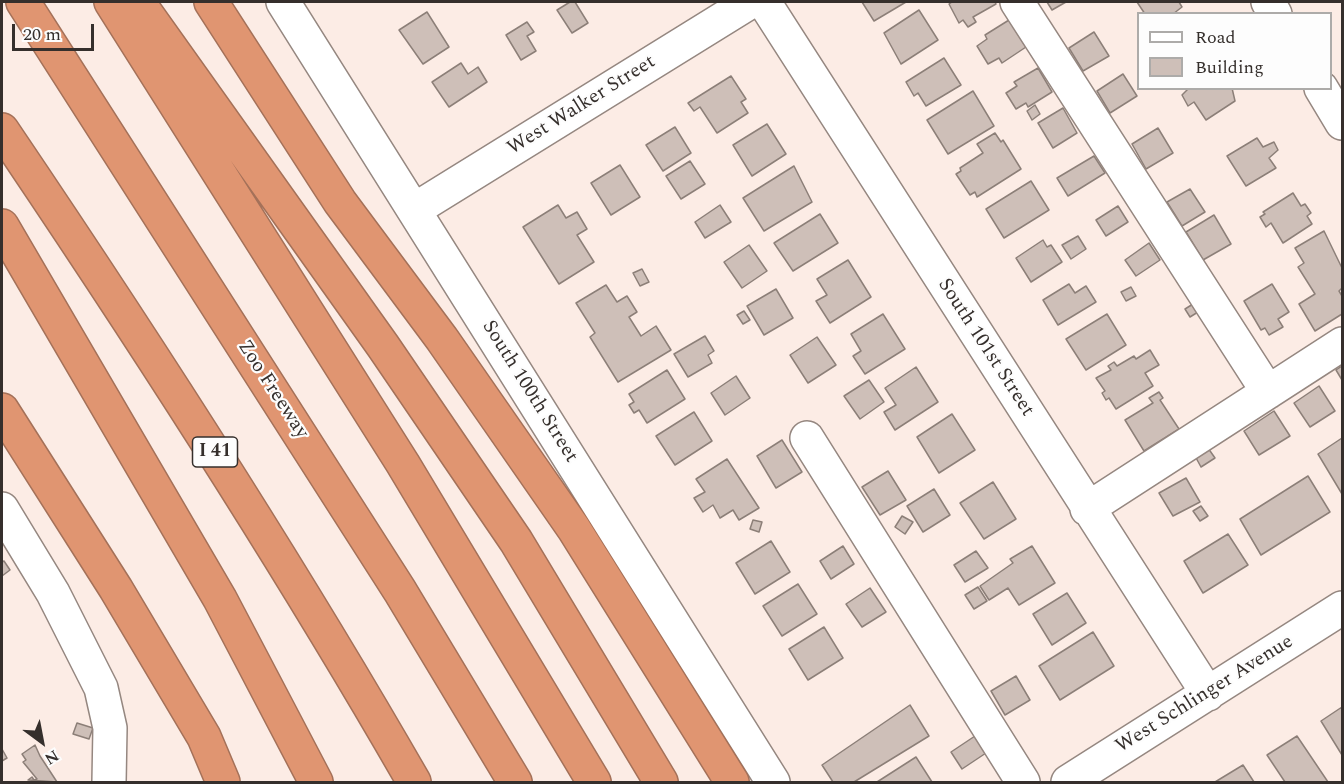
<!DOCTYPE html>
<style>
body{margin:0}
#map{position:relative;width:1344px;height:784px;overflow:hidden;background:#fcece5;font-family:Spectral,serif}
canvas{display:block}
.frame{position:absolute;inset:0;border:3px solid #352f2c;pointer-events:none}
.legend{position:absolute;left:1137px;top:12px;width:195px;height:78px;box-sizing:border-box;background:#fdfdfd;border:2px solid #adaba9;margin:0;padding:8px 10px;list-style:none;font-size:18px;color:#352f2c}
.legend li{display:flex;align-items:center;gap:12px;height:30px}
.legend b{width:30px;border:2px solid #adaba9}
.north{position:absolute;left:12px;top:712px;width:60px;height:60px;-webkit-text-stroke:4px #fdfdfd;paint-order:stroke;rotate:148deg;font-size:16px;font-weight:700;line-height:24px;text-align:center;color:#352f2c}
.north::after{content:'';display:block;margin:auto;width:21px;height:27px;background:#352f2c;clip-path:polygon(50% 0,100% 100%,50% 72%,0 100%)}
.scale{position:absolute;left:12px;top:24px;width:82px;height:27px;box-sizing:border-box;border:3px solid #352f2c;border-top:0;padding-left:8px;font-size:18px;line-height:21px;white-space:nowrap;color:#352f2c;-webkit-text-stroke:4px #fdfdfd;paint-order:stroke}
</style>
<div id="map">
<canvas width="1344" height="784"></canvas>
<div class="frame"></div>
<ul class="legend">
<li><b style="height:8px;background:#fff"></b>Road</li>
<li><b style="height:16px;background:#cebfb8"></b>Building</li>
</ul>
<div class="north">N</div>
<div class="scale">20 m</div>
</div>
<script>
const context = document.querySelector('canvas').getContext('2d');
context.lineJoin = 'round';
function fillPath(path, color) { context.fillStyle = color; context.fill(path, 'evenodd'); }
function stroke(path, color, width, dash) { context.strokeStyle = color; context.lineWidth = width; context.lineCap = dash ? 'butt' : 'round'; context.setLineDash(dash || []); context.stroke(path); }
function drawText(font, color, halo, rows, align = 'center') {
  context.font = font + ' Spectral,serif'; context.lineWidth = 4.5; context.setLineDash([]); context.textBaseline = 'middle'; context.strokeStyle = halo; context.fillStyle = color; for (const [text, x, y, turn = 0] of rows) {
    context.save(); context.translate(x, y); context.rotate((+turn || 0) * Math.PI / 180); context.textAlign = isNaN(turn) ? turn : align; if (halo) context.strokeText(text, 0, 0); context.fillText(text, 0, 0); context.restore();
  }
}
const building = new Path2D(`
 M570 2H575L588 23 572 33 557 10Z
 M862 2H906L874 21Z
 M952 2H995L996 4 973 17 976 22 968 27 963 20 959 23 949 4Z
 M1047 2H1066L1052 10Z
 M1137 2H1179L1182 7 1173 14H1145Z
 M919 10 938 40 901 64 884 33Z
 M427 12 449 47 423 64 399 30Z
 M1009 20 1026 47 1002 63 999 58 988 64 977 46 987 39 985 35Z
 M527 22 534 32 527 36 536 51 521 60 506 35Z
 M1094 32 1109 56 1083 71 1069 48Z
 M944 58 961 85 926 106 918 93 914 96 906 82Z
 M461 63 468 74 478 67 487 82 449 107 432 82Z
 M1038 68 1052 92 1028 107 1026 103 1016 109 1006 93 1017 86 1014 82Z
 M1123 74 1137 96 1110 113 1097 91Z
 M731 76 746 99 741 102 748 113 717 133 700 107 694 111 688 103Z
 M1189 88H1232L1235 101 1206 120 1194 102 1188 106 1182 95Z
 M973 91 994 126 948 154 927 120Z
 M1035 105 1040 114 1032 120 1027 111Z
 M1063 108 1077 133 1053 148 1038 123Z
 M767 124 786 154 752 176 733 145Z
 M675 127 691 153 663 171 646 145Z
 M1158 128 1173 153 1146 169 1132 144Z
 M995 133 1001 142 1003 140 1021 169 977 197 975 192 970 195 956 174 961 171 960 168 983 153 977 144Z
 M1257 138 1263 147 1274 142 1278 150 1269 158 1276 168 1246 186 1227 156Z
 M1094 156 1105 173 1068 196 1057 178Z
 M690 161 705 184 681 199 666 176Z
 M620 165 640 197 611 215 591 183Z
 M794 166 812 202 764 231 743 198Z
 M1031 181 1049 210 1004 238 986 209Z
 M1190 189 1205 212 1182 226 1167 202Z
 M1293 193 1301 206 1305 204 1311 213 1307 216 1312 224 1283 243 1271 223 1266 227 1260 217 1265 214 1263 212Z
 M558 205 566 218 577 212 587 229 577 235 594 262 559 284 523 227Z
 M720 205 731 222 705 238 695 222Z
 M1118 206 1128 222 1106 236 1096 220Z
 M820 214 838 243 793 271 774 243Z
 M1214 215 1231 244 1203 260 1186 232Z
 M1324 231 1342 268V288L1339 291 1342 296V314L1315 331 1299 304 1315 294 1298 267 1304 263 1295 248Z
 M1078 236 1086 249 1071 259 1062 245Z
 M1043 240 1047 247 1051 245 1062 262 1031 282 1016 258Z
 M1149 243 1160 260 1136 276 1125 260Z
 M749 245 767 271 742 288 724 262Z
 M848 260 871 297 830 323 816 301 827 295 817 279Z
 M642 269 649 282 640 286 633 273Z
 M1069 284 1075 293 1086 286 1096 302 1058 325 1043 300Z
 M1272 284 1289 312 1278 319 1283 327 1269 335 1265 328 1261 330 1244 301Z
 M606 285 617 302 627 296 637 312 629 317 641 336 656 326 671 350 618 382 590 337 595 333 576 303Z
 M1131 287 1136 296 1126 301 1121 292Z
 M776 289 793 318 764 335 747 306Z
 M1193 304 1198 312 1190 317 1185 309Z
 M744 311 750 320 743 324 737 315Z
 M883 314 905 349 865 374 853 356 861 351 851 334Z
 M1107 314 1126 345 1086 370 1066 339Z
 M705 336 714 351 708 355 712 363 688 377 674 354Z
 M817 337 836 365 808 383 790 355Z
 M1150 350 1159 365 1145 373 1153 386 1116 409 1109 398 1106 400 1102 393 1105 391 1096 378 1111 370 1108 366 1114 362 1117 366 1134 356 1136 359Z
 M1342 366V380L1336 370Z
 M916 367 938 402 895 430 884 412 896 405 885 388Z
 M667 370 685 399 647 423 639 410 634 413 629 405 634 402 629 394Z
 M736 376 750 398 725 415 711 393Z
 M869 380 884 402 860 419 844 396Z
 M1319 386 1335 411 1310 427 1294 403Z
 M1159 392 1163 398 1160 400 1179 429 1144 451 1125 420 1153 403 1149 398Z
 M1274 411 1290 436 1259 455 1244 431Z
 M694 412 712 441 675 465 656 436Z
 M952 414 975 450 939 473 917 437Z
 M1342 438V494L1318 454Z
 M782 440 802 472 776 488 757 456Z
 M1208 448 1215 458 1201 467 1195 456Z
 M727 459 759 508 739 520 733 510 720 518 713 505 703 512 694 498 705 492 696 479Z
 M888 471 906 500 880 515 862 487Z
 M1308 476 1330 512 1261 555 1240 519Z
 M1186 478 1200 502 1173 516 1159 493Z
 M993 482 1016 519 984 539 960 503Z
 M934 489 950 515 923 532 907 506Z
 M1201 506 1208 516 1200 521 1193 511Z
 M902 516 913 522 905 534 895 527Z
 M753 520 762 522 759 532 750 529Z
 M1228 534 1248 565 1203 593 1184 561Z
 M771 541 790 572 755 594 736 563Z
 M843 546 854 564 831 579 820 561Z
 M1032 546 1055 583 1019 605 1008 588 989 600 980 586 1013 563 1010 559Z
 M976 551 988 568 965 582 954 565Z
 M4 561 10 570 2 576V562Z
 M798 584 817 614 782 636 763 606Z
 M978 587 987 601 974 609 965 595Z
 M870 588 886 612 862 627 846 604Z
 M1067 593 1086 623 1052 645 1033 614Z
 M824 627 843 658 808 680 789 649Z
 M1093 632 1114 666 1060 700 1039 666Z
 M1016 676 1030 700 1005 715 991 691Z
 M910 705 929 736 854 782H833L822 765Z
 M1342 707V755L1321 721Z
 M77 723 93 728 89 739 73 734Z
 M975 736 986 753 962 769 951 752Z
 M1297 736 1328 782H1285L1267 755Z
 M35 745 40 756 57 782 28 780 32 777 34 780 37 779 23 762 26 760 22 754Z
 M2 749 7 758 2 761Z
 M916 757 932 782H877Z
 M1243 765 1254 782H1215Z`);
const minor = new Path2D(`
 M283 2 773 782
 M764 2 1208 694
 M1017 2 1268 392
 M1268 2 1275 14
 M1321 88 1342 123
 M414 210 750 2
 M807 438 1023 782
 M2 509 53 593 101 688 110 728 109 782
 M1087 509 1342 344
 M1068 782 1342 608`);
const highway = new Path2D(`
 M23 2 400 591 515 782
 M111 2 403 464 594 782
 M138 2 383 346 516 541 661 782
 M211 2 340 202 442 339 574 529 732 782
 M2 130C146 343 286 559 414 782
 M2 226 220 599 316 782
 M2 410 116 589 204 737 223 782`);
const shields = [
 [215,452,45]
];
const shieldNames = [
 ["I 41",215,452]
];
const streetNames = [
 ["West Walker Street",582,106,-32],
 ["South 101st Street",985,348,57],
 ["Zoo Freeway",272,390,57],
 ["South 100th Street",529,392,58],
 ["West Schlinger Avenue",1205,695,-32]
];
fillPath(building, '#cebfb8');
stroke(building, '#8c7f78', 1.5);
stroke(minor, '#958780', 36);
stroke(highway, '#a47159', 36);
stroke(minor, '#fff', 33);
stroke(highway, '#e09571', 33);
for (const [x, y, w] of shields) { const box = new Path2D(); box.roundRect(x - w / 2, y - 15, w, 30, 4.5); context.fillStyle = '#fdfdfd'; context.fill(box); stroke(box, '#352f2c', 1.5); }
drawText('bold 18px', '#352f2c', null, shieldNames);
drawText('20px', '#352f2c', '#fdfdfd', streetNames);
</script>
